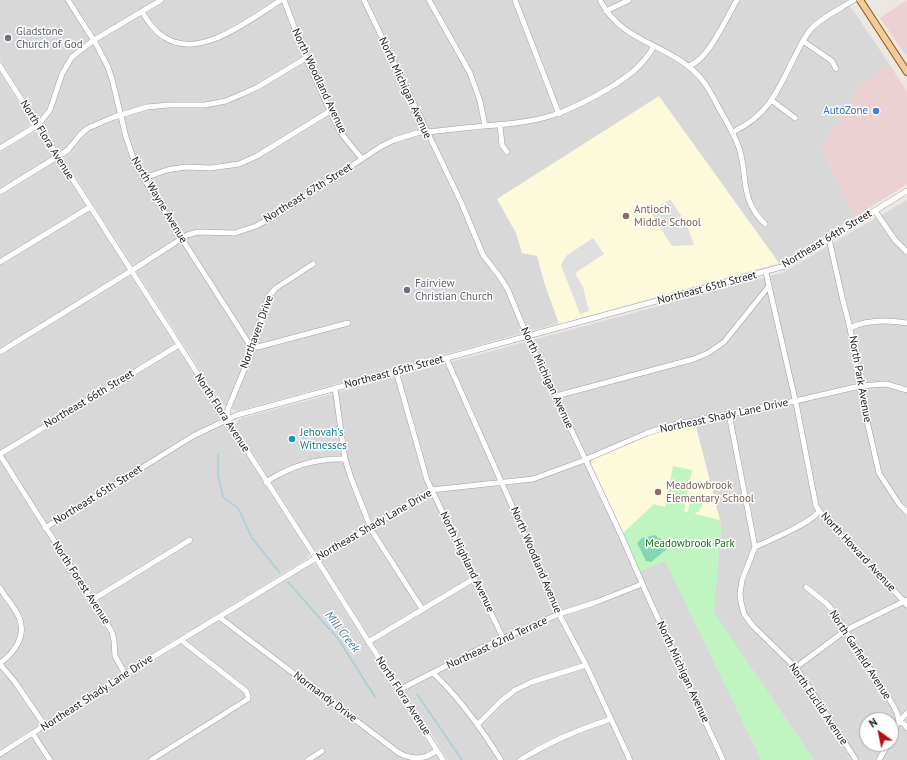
<!DOCTYPE html>
<style>
body{margin:0}
#map{position:relative;width:907px;height:760px;overflow:hidden;background:#ece8e1;font-family:"PT Sans",sans-serif}
canvas{display:block}
.north{position:absolute;left:859px;top:712px;width:40px;height:40px;box-sizing:border-box;background:#fff;border:1px solid #a4a4a4;border-radius:50%;rotate:327deg;font-size:11px;font-weight:700;line-height:16px;text-align:center;color:#1b1b1b}
.north::after{content:'';display:block;margin:auto;width:14px;height:18px;background:#b90e17;clip-path:polygon(50% 0,100% 100%,50% 72%,0 100%)}
</style>
<div id="map">
<canvas width="907" height="760"></canvas>
<div class="north">N</div>
</div>
<script>
const context = document.querySelector('canvas').getContext('2d');
context.lineJoin = 'round';
function fillPath(path, color) { context.fillStyle = color; context.fill(path, 'evenodd'); }
function stroke(path, color, width, dash) { context.strokeStyle = color; context.lineWidth = width; context.lineCap = dash ? 'butt' : 'round'; context.setLineDash(dash || []); context.stroke(path); }
function drawText(font, color, halo, rows, align = 'center') {
  context.font = font + ' "PT Sans",sans-serif'; context.lineWidth = 3; context.setLineDash([]); context.textBaseline = 'middle'; context.strokeStyle = halo; context.fillStyle = color; for (const [text, x, y, turn = 0] of rows) {
    context.save(); context.translate(x, y); context.rotate((+turn || 0) * Math.PI / 180); context.textAlign = isNaN(turn) ? turn : align; if (halo) context.strokeText(text, 0, 0); context.fillText(text, 0, 0); context.restore();
  }
}
const residential = new Path2D(`
 M0 0H846L890 65 858 88 822 148 855 217 779 263 237 411 222 404 0 60Z
 M0 72 31 122 28 127 0 145Z
 M35 131 42 136 309 553V556L307 559 99 687 0 750V152Z
 M907 200V760H448L235 425 239 419 782 273ZM867 720H891V744H867Z
 M312 563 317 566 439 760H52L38 738 37 736 40 732 185 640Z
 M30 738 35 742 47 760H0V757Z`);
const commercial = new Path2D(`
 M907 0V57L880 18Z
 M890 65 907 92V184L855 217 822 148 858 88Z`);
const education = new Path2D(`
 M659 96 779 263 559 324 544 282 537 256 522 253 516 233 497 199Z
 M695 423 720 520 721 534 640 570 591 464 593 459 652 434Z`);
const park = new Path2D(`
 M673 466 692 470 684 511 688 512 690 500 702 501V507L700 508 699 512H696L695 514 720 520 721 534 714 612 814 760H761L665 561 636 573 621 535 654 504 665 507Z`);
const pitch = new Path2D(`
 M655 535 664 542 667 549 651 562 646 561 637 543 642 538Z`);
const parking = new Path2D(`
 M670 199 686 223 694 245 672 246 650 212Z
 M593 238 604 254 575 273 583 287 589 311 580 314 561 265 566 256Z`);
const stream = new Path2D(`
 M218 454V475L223 497 238 508 252 538 280 573
 M288 582 339 640 375 697
 M417 694 462 760`);
const minor = new Path2D(`
 M68 0 96 44 108 67 112 79 126 137 135 163 150 189 248 342 254 346 258 347 348 323
 M284 0 306 58 330 111 341 133 362 159
 M364 0 461 202 483 255 500 277 508 290 527 336 621 535 649 599 723 760
 M429 0 470 73 480 101 485 126
 M515 0 559 114
 M600 0C622 45 675 44 703 81 710 90 715 101 720 110 728 124 736 137 740 151 748 181 740 199 765 224
 M606 11 629 0
 M142 12C148 21 154 31 164 37 200 61 250 19 281 0
 M803 41 832 61 836 69
 M0 66 316 558 443 760
 M689 66C709 59 726 18 737 0
 M771 100 795 118
 M500 125 502 145 507 152
 M733 132C770 114 777 91 795 56 800 47 804 37 811 29 822 17 840 9 854 0
 M0 148 38 125 50 110 62 74 72 57 94 40 161 0
 M144 178 167 170 185 167 211 168 239 164 257 156 330 111
 M0 192 68 150 80 135 88 128 114 117 147 107 169 105H205L226 101 256 88 306 58
 M875 211 895 240 907 252
 M829 239 843 301 850 328 862 399 879 473 899 504 907 512
 M0 262 90 207
 M769 286 797 408 816 506 825 519 880 575 907 605
 M850 328C868 319 888 320 907 323
 M0 352 131 271 187 235 198 232 235 233 256 226 280 213 380 147 394 140 417 133C439 131 461 128 484 126 509 124 535 122 559 113 576 107 592 98 608 89 627 77 643 66 654 46
 M446 358 558 609 559 614 586 665 630 760
 M396 371 427 480 503 638
 M335 388 345 459 351 478 372 531 422 609
 M556 396 694 359 708 353 724 342 769 286 766 272
 M729 414 755 547 742 580 740 594 741 602 744 614 753 626 797 669 856 760
 M227 420 228 409 254 346 268 297 276 288 313 264
 M0 454 179 345
 M0 455 112 632 114 640 115 656 125 674
 M266 482C290 466 317 458 345 459
 M45 528 193 436 237 415 785 266 907 191
 M755 547C770 540 812 523 819 511
 M806 587 827 604 833 611 893 705 897 713 899 721 904 724 907 728
 M0 588C6 598 14 607 19 617 27 636 14 653 0 663
 M92 600 190 540
 M219 617 399 753C412 760 425 760 437 750
 M368 642 475 578
 M0 664 15 682 45 726
 M795 668 846 630 907 600
 M433 673C460 698 481 728 501 760
 M399 690 483 647 559 614 594 603 642 584
 M478 724 500 702 515 690 532 682 586 665
 M33 734 50 760
 M891 737 899 721 907 713
 M0 754 125 674 316 558 335 549 431 490 533 479 582 461 647 433 673 425 795 401 860 386 886 384 907 390
 M151 760 248 699V696L246 691 181 640
 M308 760 322 751
 M520 760C549 742 579 729 611 719
 M879 760 888 744`);
const major = new Path2D(`
 M860 0 907 72`);
const markers = [
 [8,38,4,"#6b7280"],
 [876,111,4,"#3f7fe0"],
 [626,216,4,"#8d6e63"],
 [407,290,4,"#6b7280"],
 [292,439,4,"#0f9aa8"],
 [658,492,4,"#8d6e63"]
];
const worshipNames = [
 ["Gladstone",16,32],
 ["Church of God",16,45],
 ["Fairview",415,284],
 ["Christian Church",415,297]
];
const streetNames = [
 ["North Woodland Avenue",319,81,65],
 ["North Michigan Avenue",405,88,65],
 ["North Flora Avenue",47,140,58],
 ["Northeast 67th Street",308,193,-32],
 ["North Wayne Avenue",159,200,59],
 ["Northeast 64th Street",827,239,-31],
 ["Northeast 65th Street",707,288,-15],
 ["Northaven Drive",257,332,-70],
 ["Northeast 65th Street",394,372,-15],
 ["North Michigan Avenue",547,378,65],
 ["North Park Avenue",860,379,80],
 ["Northeast 66th Street",89,399,-31],
 ["North Flora Avenue",222,413,57],
 ["Northeast Shady Lane Drive",724,416,-12],
 ["Northeast 65th Street",98,495,-32],
 ["Northeast Shady Lane Drive",374,525,-30],
 ["North Howard Avenue",858,552,47],
 ["North Woodland Avenue",536,560,67],
 ["North Highland Avenue",467,562,64],
 ["North Forest Avenue",81,583,57],
 ["Northeast 62nd Terrace",497,643,-25],
 ["North Garfield Avenue",860,655,57],
 ["North Michigan Avenue",683,672,65],
 ["Northeast Shady Lane Drive",97,693,-33],
 ["North Flora Avenue",403,696,57],
 ["Normandy Drive",325,697,37],
 ["North Euclid Avenue",818,704,56]
];
const shopNames = [
 ["AutoZone",868,111]
];
const educationNames = [
 ["Antioch",634,210],
 ["Middle School",634,223],
 ["Meadowbrook",666,486],
 ["Elementary School",666,499]
];
const cultureNames = [
 ["Jehovah's",300,433],
 ["Witnesses",300,446]
];
const parkNames = [
 ["Meadowbrook Park",690,544]
];
const waterNames = [
 ["Mill Creek",342,632,52]
];
fillPath(residential, '#d9d8d8');
fillPath(commercial, '#ecd1d2');
fillPath(education, '#fcfada');
fillPath(park, '#c0f5c1');
fillPath(pitch, '#84d7b2');
fillPath(parking, '#dfdfdf');
stroke(stream, '#a4cfd7', 1.5);
stroke(minor, '#9f9f9f', 6);
stroke(major, '#88570a', 8);
stroke(minor, '#fff', 5);
stroke(major, '#f5ca9e', 6);
for (const [x, y, r, color] of markers) { const dot = new Path2D(); dot.arc(x, y, r, 0, 2 * Math.PI); context.fillStyle = color; context.fill(dot); stroke(dot, '#fff', 1.5); }
drawText('11px', '#5b616d', '#fff', worshipNames, 'left');
drawText('11px', '#1b1b1b', '#fff', streetNames);
drawText('11px', '#366cbe', '#fff', shopNames, 'right');
drawText('11px', '#785e54', '#fff', educationNames, 'left');
drawText('11px', '#0d838f', '#fff', cultureNames, 'left');
drawText('11px', '#127015', '#fff', parkNames);
drawText('italic 12px', '#4c799c', '#fff', waterNames);
</script>
